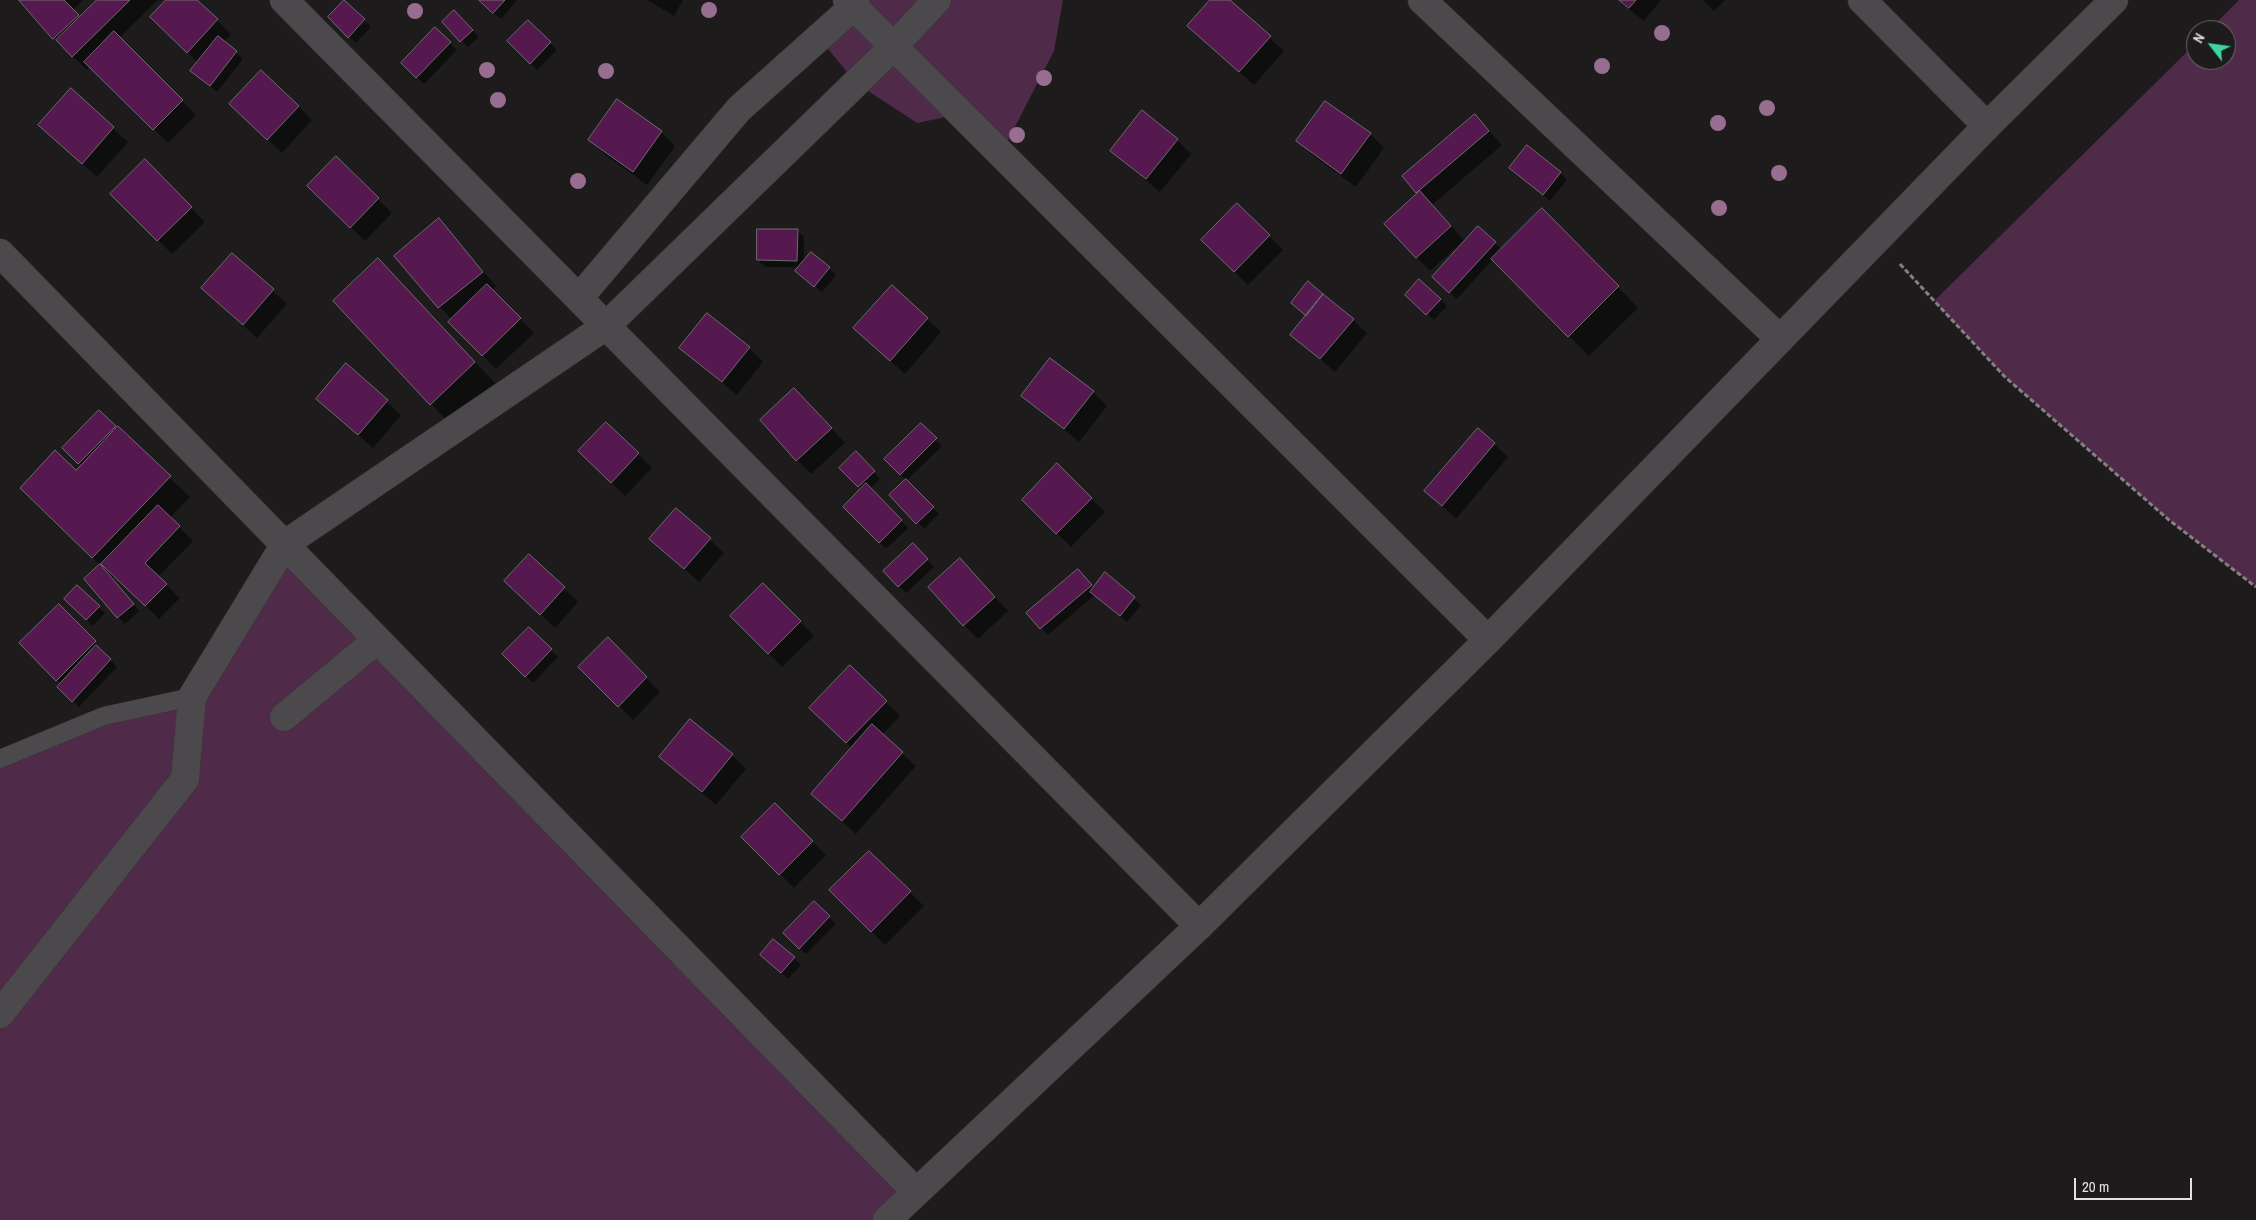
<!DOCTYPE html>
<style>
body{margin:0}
#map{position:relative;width:2256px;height:1220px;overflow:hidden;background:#1d1b1c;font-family:"Archivo Narrow",sans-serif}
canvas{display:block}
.north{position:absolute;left:2186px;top:20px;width:50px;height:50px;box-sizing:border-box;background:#1d1b1c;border:1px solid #6c6a6b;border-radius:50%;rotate:300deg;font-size:14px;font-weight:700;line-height:20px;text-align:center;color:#e3e1e2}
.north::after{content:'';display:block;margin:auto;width:18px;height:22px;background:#3fd4a2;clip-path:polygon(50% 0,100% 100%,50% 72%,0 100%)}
.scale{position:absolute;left:2074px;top:1178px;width:118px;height:22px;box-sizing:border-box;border:2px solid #e3e1e2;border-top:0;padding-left:6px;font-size:15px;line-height:18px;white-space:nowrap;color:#e3e1e2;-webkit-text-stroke:4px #1d1b1c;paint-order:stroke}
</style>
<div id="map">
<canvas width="2256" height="1220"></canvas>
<div class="north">N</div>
<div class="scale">20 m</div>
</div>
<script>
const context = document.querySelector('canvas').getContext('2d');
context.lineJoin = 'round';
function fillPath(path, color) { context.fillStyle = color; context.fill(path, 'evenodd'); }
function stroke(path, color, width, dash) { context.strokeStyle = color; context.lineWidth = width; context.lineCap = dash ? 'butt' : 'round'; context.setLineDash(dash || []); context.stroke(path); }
const green = new Path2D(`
 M855 0H1063L1054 51 1001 154 961 114 917 123 856 83 819 38Z
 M2239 0H2256V587L2169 520 2005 377 1934 301 2196 43V60H2226V30H2209Z
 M285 544 916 1192 887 1220H0V759L104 716 192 697Z`);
const shadow = new Path2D(`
 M21 0H83L73 10 80 18 99 0H158L119 38 196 115 168 143 91 66 87 70 68 52 20 1Z
 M167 0H195L231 34 224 42 243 59 217 92 192 71 198 63 165 31Z
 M480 0H517L501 19Z
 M647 0H683L674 16Z
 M1211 0H1228L1284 51 1254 85 1203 40Z
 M1617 0H1661L1644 21Z
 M1703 0H1725L1714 11Z
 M345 1 371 27 356 43 329 17Z
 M454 12 479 37 468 47 444 22Z
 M528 22 557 50 537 70 509 41Z
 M435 29 457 50 424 84 402 63Z
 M71 90 128 142 97 177 54 138Z
 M617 101 661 132 675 146 647 185 603 153 590 140Z
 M298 106 312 120 282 153 244 118Z
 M1475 116 1502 145 1432 205 1464 240 1430 271 1416 257 1419 194 1404 176Z
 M1370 134 1384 148 1356 187 1312 155 1298 141Z
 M1177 140 1191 154 1160 192 1111 151Z
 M336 158 392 213 365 241 309 186Z
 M145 161 205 222 172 254 112 194Z
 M1511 168 1560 173 1567 180 1550 201Z
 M1237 205 1283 250 1248 285 1202 240Z
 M439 220 496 286 492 290 534 333 496 369 450 322 452 320 396 256Z
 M797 230 804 237V263L812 253 836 275 822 292 803 278 800 267H765L758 260Z
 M1563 230 1638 308 1589 356 1493 259 1457 299 1441 284 1495 243 1502 250Z
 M232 255 287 304 257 338 203 288Z
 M398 281 495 383 451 425 335 301Z
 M1440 299 1447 306 1434 320 1413 301Z
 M927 319 941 332 905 374 869 342Z
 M1353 320 1367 333 1335 372 1292 335Z
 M681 348H749L763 362 737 395Z
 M347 365 401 415 373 448 332 412Z
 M1093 392 1107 406 1079 442 1023 396Z
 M808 403 845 443 811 474 797 460Z
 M99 411 190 497 170 518 193 541 158 577 180 598 159 619 115 576 112 579 139 611 125 624 118 617 101 566 42 509 82 466 63 448Z
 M921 424 942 446 906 481 939 514 924 529 891 495 906 480 886 459Z
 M1494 444 1508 457 1456 519 1426 491Z
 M580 451 638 454 652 468 625 496Z
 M856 453 880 479 870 489 908 528 886 549 845 507 862 490 840 468Z
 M1057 465 1105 512 1071 547 1024 500Z
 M676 509 724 553 699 582 650 539Z
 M913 545 934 567 906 593 885 571Z
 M529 555 578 602 555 628 520 595Z
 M960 559 1008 611 978 639 964 625Z
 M1105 574 1141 605 1127 622 1095 595 1048 635 1028 613 1085 578 1094 589Z
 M763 584 814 636 782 667 732 616Z
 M77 586 105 613 93 626 65 599Z
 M59 606 117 667 79 707 59 687 61 684 21 643Z
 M529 628 558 657 533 683 504 654Z
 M622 653 660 692 633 720 580 667Z
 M850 667 900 716 882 735 916 766 856 834 812 794 852 748 825 722Z
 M732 755 746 769 716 805 660 757Z
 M775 805 826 855 794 888 743 837Z
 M869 852 924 906 885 945 831 890Z
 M814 903 836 924 806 954 785 933Z
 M794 958 801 965 788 979 768 962Z`);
const building = new Path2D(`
 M19 0H64L79 15 53 39Z
 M97 0H130L72 57 56 40Z
 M166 0H197L218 19 187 53 150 17Z
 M344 0 365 19 348 38 328 17Z
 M479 0H505L493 13Z
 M1210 0H1230L1271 36 1239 72 1187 26Z
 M1619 0H1636L1629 8Z
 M454 10 473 30 460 42 442 22Z
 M528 20 551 42 530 64 507 41Z
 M435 27 451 42 416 78 401 63Z
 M114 31 183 100 153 130 84 62Z
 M218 36 237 51 210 86 190 71Z
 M261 70 299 106 267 140 229 104Z
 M71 88 114 127 82 164 38 125Z
 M617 99 662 131 633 172 588 140Z
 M1325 101 1371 133 1341 174 1296 141Z
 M1142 110 1178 139 1146 179 1110 151Z
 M1475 114 1489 131 1416 193 1402 176Z
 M1527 145 1561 172 1543 195 1509 168Z
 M336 156 379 198 350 228 307 186Z
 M145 159 192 207 157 241 110 194Z
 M1420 191 1451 226 1416 258 1384 224Z
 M1237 203 1270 235 1234 272 1201 240Z
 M1542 208 1619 286 1568 337 1491 259Z
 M439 218 483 272 438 308 394 256Z
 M1478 226 1496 242 1449 293 1432 277Z
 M757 229H798L797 261 757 260Z
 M811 252 830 267 814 287 795 271Z
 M232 253 274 289 243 325 201 288Z
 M378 258 475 362 430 405 333 301Z
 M1419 279 1441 299 1426 315 1405 295Z
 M1308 281 1323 294 1306 316 1291 303Z
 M487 284 521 318 482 356 448 322Z
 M892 285 928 318 890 361 853 328Z
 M1323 294 1354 319 1320 359 1290 335Z
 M707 313 750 347 722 382 679 348Z
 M1050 358 1094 391 1064 429 1021 396Z
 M346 363 388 400 358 435 316 399Z
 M794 388 832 428 796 461 760 420Z
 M99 410 116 426 78 464 62 448Z
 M606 422 639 453 611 483 578 451Z
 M921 423 937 438 900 475 884 459Z
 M118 426 171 476 92 558 20 488 55 450 76 470Z
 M1478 428 1495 443 1442 506 1424 491Z
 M856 451 875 471 858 487 839 468Z
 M1057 463 1092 498 1056 534 1022 500Z
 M906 479 934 507 916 524 889 495Z
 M866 483 902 520 879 543 843 507Z
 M158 505 180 526 145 563 167 584 145 606 101 564Z
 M676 508 711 538 684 569 649 539Z
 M913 543 928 559 898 587 883 571Z
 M529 554 565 587 540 615 504 581Z
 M960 558 995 597 963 626 928 587Z
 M100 564 134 604 117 618 84 579Z
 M1078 569 1092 585 1040 629 1026 613Z
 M1105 572 1135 597 1120 616 1090 592Z
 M763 583 801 621 768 654 730 616Z
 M77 585 100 606 86 620 64 599Z
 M59 604 96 641 56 681 19 643Z
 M529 627 552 649 525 677 502 654Z
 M608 637 647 677 618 707 578 667Z
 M96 645 111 659 72 702 57 687Z
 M850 665 887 701 846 743 809 708Z
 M690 719 733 754 702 792 659 757Z
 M872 724 903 752 842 821 811 794Z
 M775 803 813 841 779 875 741 837Z
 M869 851 911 891 871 932 829 890Z
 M814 901 830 916 799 949 783 933Z
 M773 939 795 957 781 973 760 955Z`);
const path = new Path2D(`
 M1900 264 2005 377 2169 520 2256 587`);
const service = new Path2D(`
 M0 759 104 716 192 697`);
const minor = new Path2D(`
 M284 0 1199 926
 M847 0 1488 640
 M1422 0 1780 339
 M1862 0 1987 126
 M0 253 916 1192
 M579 298 739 109 853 7 855 0
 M284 717 377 640
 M0 1014 185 779 192 697 285 544 606 326 893 47 937 0`);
const secondary = new Path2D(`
 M887 1220 1199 926 1488 640 1987 126 2114 0`);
const trees = [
 [709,10],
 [415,11],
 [1662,33],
 [1602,66],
 [487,70],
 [606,71],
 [1044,78],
 [498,100],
 [1767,108],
 [1718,123],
 [1017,135],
 [1779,173],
 [578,181],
 [1719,208]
];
fillPath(green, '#4f2a49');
fillPath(shadow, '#0007');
fillPath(building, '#56194f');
stroke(building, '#6e6c6d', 1);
stroke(service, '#373637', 19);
stroke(minor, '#373637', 29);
stroke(secondary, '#373637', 29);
stroke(path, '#828081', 3, [5, 2.5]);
stroke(service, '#4b494b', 18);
stroke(minor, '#4b494b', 28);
stroke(secondary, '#4b494b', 28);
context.fillStyle = '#976e90';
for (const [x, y] of trees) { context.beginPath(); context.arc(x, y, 8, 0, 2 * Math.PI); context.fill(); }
</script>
